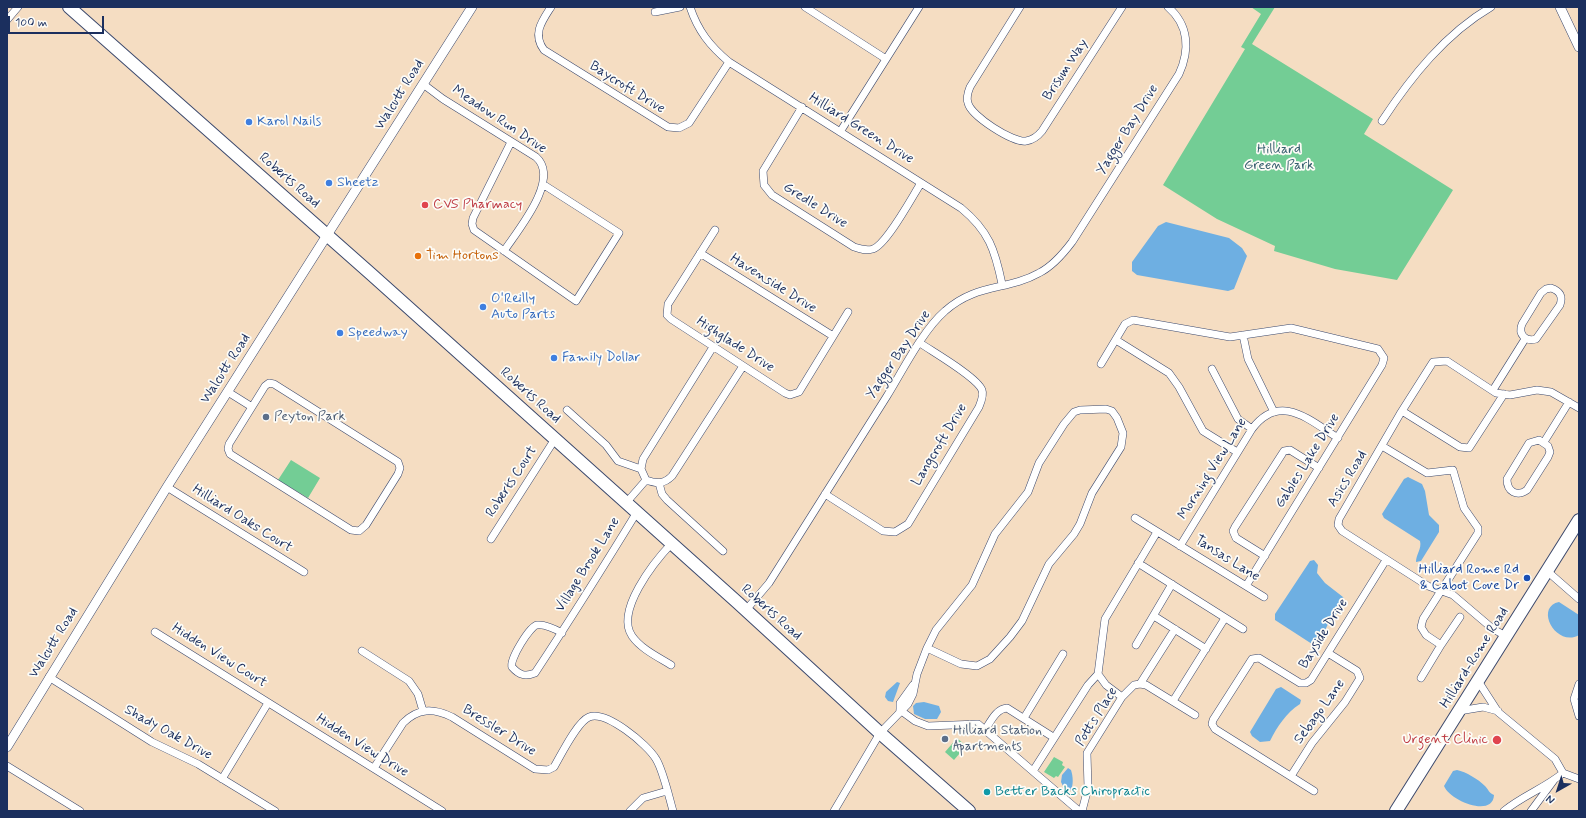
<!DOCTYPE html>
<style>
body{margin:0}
#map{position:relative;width:1586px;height:818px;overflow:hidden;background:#f5ddc2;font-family:Mynerve,sans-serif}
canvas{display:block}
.frame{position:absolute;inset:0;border:8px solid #1b2f5e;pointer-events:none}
.north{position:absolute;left:1538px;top:770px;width:40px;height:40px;-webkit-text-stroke:3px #fdfcf7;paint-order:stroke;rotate:219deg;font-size:11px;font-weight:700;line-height:16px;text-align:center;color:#1b2f5e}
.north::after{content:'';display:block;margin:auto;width:14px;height:18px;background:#1b2f5e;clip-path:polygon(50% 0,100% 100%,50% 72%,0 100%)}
.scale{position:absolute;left:8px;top:16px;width:96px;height:18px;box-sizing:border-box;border:2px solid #1b2f5e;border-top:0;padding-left:5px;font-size:12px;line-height:14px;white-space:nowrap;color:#1b2f5e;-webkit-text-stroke:3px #fdfcf7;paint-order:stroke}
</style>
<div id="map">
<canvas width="1586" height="818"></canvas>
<div class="frame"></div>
<div class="north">N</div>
<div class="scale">100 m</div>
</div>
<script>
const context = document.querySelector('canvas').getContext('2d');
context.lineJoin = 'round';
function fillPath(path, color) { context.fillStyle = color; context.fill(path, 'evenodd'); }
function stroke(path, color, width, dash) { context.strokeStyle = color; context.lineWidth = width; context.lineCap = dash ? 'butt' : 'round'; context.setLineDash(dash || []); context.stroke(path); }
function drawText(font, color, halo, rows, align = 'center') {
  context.font = font + ' Mynerve,sans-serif'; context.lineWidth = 3.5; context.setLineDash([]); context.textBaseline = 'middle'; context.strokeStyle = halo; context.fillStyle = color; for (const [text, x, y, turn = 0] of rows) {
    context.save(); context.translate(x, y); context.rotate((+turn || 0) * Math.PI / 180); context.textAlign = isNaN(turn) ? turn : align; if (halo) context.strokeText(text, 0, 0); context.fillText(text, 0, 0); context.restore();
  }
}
const green = new Path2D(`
 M1251 7H1275L1252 44 1373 119 1364 134 1453 190 1397 280 1335 269 1274 251 1275 246 1217 219 1163 185 1245 49 1241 47 1261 14Z
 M291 460 320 478 308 498 278 480Z
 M957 738 966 746 954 760 945 752Z
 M1054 757 1063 762 1062 765 1065 767 1058 777 1056 776 1054 778 1044 772Z`);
const water = new Path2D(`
 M1166 222 1229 238 1242 248 1247 256 1234 289 1228 291 1137 275 1132 271V262L1158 226Z
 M1408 477 1422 484 1425 491 1429 515 1439 525V532L1421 561 1416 562C1416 554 1422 549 1420 541L1384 518 1382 514 1404 479Z
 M1314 560 1318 565 1317 573 1325 583 1343 597 1345 604 1328 624 1319 643 1312 644 1275 620V614L1310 561Z
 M1559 602 1579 615V635C1556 648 1534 607 1559 602Z
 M897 682 900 683 893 702 888 701 885 697 886 692Z
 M1281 687 1301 700 1300 704C1286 713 1277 727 1270 741L1260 742 1252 736 1250 732 1276 689Z
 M924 702 939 706 941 712 937 719H925L914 714 913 706 916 703Z
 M1068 768 1071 770C1073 776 1074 786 1070 791L1064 788 1061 782 1062 775Z
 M1457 770C1466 772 1478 779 1485 786 1489 790 1488 792 1494 795 1493 818 1450 801 1444 786L1453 771Z`);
const minor = new Path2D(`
 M551 7C542 21 532 34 544 50L668 127 679 128 689 123 729 62
 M690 7C698 31 710 46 729 62L961 208C989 231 995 250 1002 284
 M805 7 886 59
 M1020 7 970 87C968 92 966 98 968 103 971 116 1013 143 1026 141 1033 140 1038 136 1042 131L1122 7
 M655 12 680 7
 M7 20 18 7
 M423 84 443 99 536 157C561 179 518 230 504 251
 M802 107 763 171 764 185 772 195 854 247C860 249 866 251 873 249 887 244 912 197 921 183
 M1382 121C1411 77 1445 34 1491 7
 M840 132 919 7
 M511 142 473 218 472 224 474 230 576 301 619 233 544 185
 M715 230 668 304 667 315 671 319 785 393 790 395 799 392 848 312
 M700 253 833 336
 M1551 288C1560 291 1563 296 1560 305L1536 339C1525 342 1518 334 1522 324L1541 293 1546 289Z
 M1243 335 1248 359 1274 412
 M1116 340 1169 373 1179 387 1203 431 1237 452
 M1101 364 1125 324 1133 320 1230 337 1291 328 1378 349 1384 358 1382 365 1246 586
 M1212 369 1238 419 1252 429
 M269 383 274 384 398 462 400 468 398 474 366 525 359 531 351 530 230 454 228 449 229 444 265 386Z
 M1493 390 1525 339
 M228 392 252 407
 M567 410 606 445 618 461 641 469
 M1402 411 1460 447 1469 448 1504 394
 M1539 440 1548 446 1550 452 1548 457 1527 490C1517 497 1507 492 1507 479L1529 443Z
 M1544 442 1569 402
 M1382 446 1427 473 1453 470 1464 508 1478 528V533L1423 619 1421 627 1426 635 1441 645 1460 617
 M646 480 641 469 643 459 713 347
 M659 483 662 494 667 500 723 551
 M167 487 304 572
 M825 494 883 531 895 532 908 524 979 407C981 402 984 395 982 390 977 377 933 352 920 343
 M626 503 646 480C657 484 664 484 672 476L743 366
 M1135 518 1264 597
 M491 539 555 439
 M1180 546 1252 429C1280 392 1309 420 1338 438
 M1265 556 1236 538 1233 531 1235 527 1284 451 1290 450 1319 468
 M1138 563 1243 629
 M1547 571 1579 599
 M746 610 769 583C808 521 848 458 887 396 903 370 923 330 945 311 976 283 1007 291 1039 273 1053 266 1063 254 1072 242L1179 74C1190 50 1189 25 1168 7
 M1154 616 1206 649
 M155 632 442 811
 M562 633C555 629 545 624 537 625 530 626 509 660 512 667 519 675 525 677 535 673 570 620 604 566 637 512
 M1506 636 1493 629 1453 595 1428 586 1342 531 1338 525 1339 519 1400 414 1433 362 1447 361 1496 393 1510 395 1537 390 1551 392 1579 408
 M1136 645 1172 584
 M362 651 409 681 418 694 423 711
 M671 665C658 657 641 649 632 636 615 611 654 562 672 543
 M49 677 152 742 198 764 275 811
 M1421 678 1441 645
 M1478 681 1498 712 1555 759 1563 773
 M1140 684 1146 685 1195 715
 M1579 684 1574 699 1579 716
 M1122 697 1106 685 1098 674 1105 619 1157 532
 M1173 701 1225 618
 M900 710 915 721 928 726 978 724 1079 811
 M900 710V703L913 685
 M1459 711 1483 707 1498 711
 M1024 718 1063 654
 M985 730C991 721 996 709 1007 708L1053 737
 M7 766 80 811
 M374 768 403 723C418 708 433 708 452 717L535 769 548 770 554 767C561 755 577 722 589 717 606 710 647 744 656 759 663 770 669 797 673 811
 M1033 771 1088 685 1098 674
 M1563 773 1579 779
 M1291 776 1312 743 1345 702 1360 678 1357 671 1328 653
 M222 779 268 703
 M1314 791 1215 729 1212 724 1213 720 1252 659 1259 658 1300 683H1306L1311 680 1386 560
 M630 811 643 798 667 791
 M834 811 880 733 908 704 913 694 917 674 927 648 936 630 972 585 995 534 1028 492 1039 463 1064 424 1074 412 1080 410 1106 409 1112 411 1117 418 1123 433 1121 447 1092 493 1080 524 1074 534 1049 564 1022 621 1010 637 990 659 977 666 961 664 927 648
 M1082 811 1088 788 1087 753 1122 697 1134 685 1140 684 1175 629
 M1504 811C1522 796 1545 788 1563 773
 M1531 811 1554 780`);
const tertiary = new Path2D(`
 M1560 7 1579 47
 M7 747 167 487 472 7`);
const primary = new Path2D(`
 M69 7 371 274 737 602 880 733 969 811
 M1396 811 1579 520`);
const markers = [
 [249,122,4,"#3f7fe0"],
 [329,183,4,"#3f7fe0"],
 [425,205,4,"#e0444e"],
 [418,256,4,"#e8710a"],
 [483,307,4,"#3f7fe0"],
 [340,333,4,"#3f7fe0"],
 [554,358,4,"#3f7fe0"],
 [266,417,4,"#5c6f8a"],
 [1527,578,4,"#1a4fb4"],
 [945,739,4,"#5c6f8a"],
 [1497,740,5,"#e0444e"],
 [987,792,4,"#0f9aa8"]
];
const streetNames = [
 ["Brisum Way",1066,70,-57],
 ["Baycroft Drive",627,88,32],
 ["Walcutt Road",400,95,-58],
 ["Meadow Run Drive",499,120,34],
 ["Hilliard Green Drive",861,129,32],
 ["Yagger Bay Drive",1128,130,-58],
 ["Roberts Road",289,181,41],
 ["Gredle Drive",815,206,32],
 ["Havenside Drive",773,284,32],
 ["Highglade Drive",735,345,33],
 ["Yagger Bay Drive",899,355,-56],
 ["Walcutt Road",226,369,-57],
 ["Roberts Road",530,396,42],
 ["Langcroft Drive",940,445,-59],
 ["Gables Lake Drive",1308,461,-58],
 ["Morning View Lane",1213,469,-58],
 ["Asics Road",1348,479,-59],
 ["Roberts Court",512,482,-57],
 ["Hilliard Oaks Court",242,519,32],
 ["Tansas Lane",1227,559,32],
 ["Village Brook Lane",588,565,-58],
 ["Roberts Road",771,613,42],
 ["Bayside Drive",1324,634,-58],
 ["Walcutt Road",54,643,-58],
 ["Hidden View Court",219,656,32],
 ["Hilliard-Rome Road",1475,658,-58],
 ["Sebago Lane",1320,712,-54],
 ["Potts Place",1097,717,-58],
 ["Bressler Drive",499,731,32],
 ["Shady Oak Drive",168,733,29],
 ["Hidden View Drive",362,746,32]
];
const shopNames = [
 ["Karol Nails",257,122],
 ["Sheetz",337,183],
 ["O'Reilly",491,299],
 ["Auto Parts",491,315],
 ["Speedway",348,333],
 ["Family Dollar",562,358]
];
const parkNames = [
 ["Hilliard",1279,150],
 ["Green Park",1279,166]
];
const healthNames = [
 ["CVS Pharmacy",433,205],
 ["Urgent Clinic",1488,740,"right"]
];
const foodNames = [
 ["Tim Hortons",426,256]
];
const serviceNames = [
 ["Peyton Park",274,417],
 ["Hilliard Station",953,731],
 ["Apartments",953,747]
];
const transitNames = [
 ["Hilliard Rome Rd",1519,570],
 ["& Cabot Cove Dr",1519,586]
];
const cultureNames = [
 ["Better Backs Chiropractic",995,792]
];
fillPath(green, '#73cd95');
fillPath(water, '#6eafe2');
stroke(minor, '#3c496d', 8);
stroke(tertiary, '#3c496d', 10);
stroke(primary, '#3c496d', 14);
stroke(minor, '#fff', 7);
stroke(tertiary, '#fff', 9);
stroke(primary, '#fff', 12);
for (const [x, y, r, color] of markers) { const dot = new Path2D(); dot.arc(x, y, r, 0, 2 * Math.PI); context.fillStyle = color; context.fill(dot); stroke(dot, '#fdfcf7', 1.5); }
drawText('14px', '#1b2f5e', '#fdfcf7', streetNames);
drawText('14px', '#366cbe', '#fdfcf7', shopNames, 'left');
drawText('14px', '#355e6e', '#fdfcf7', parkNames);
drawText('14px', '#be3a42', '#fdfcf7', healthNames, 'left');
drawText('14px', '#c56008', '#fdfcf7', foodNames, 'left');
drawText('14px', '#4e5e75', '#fdfcf7', serviceNames, 'left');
drawText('14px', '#164399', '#fdfcf7', transitNames, 'right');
drawText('14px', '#0d838f', '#fdfcf7', cultureNames, 'left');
</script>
